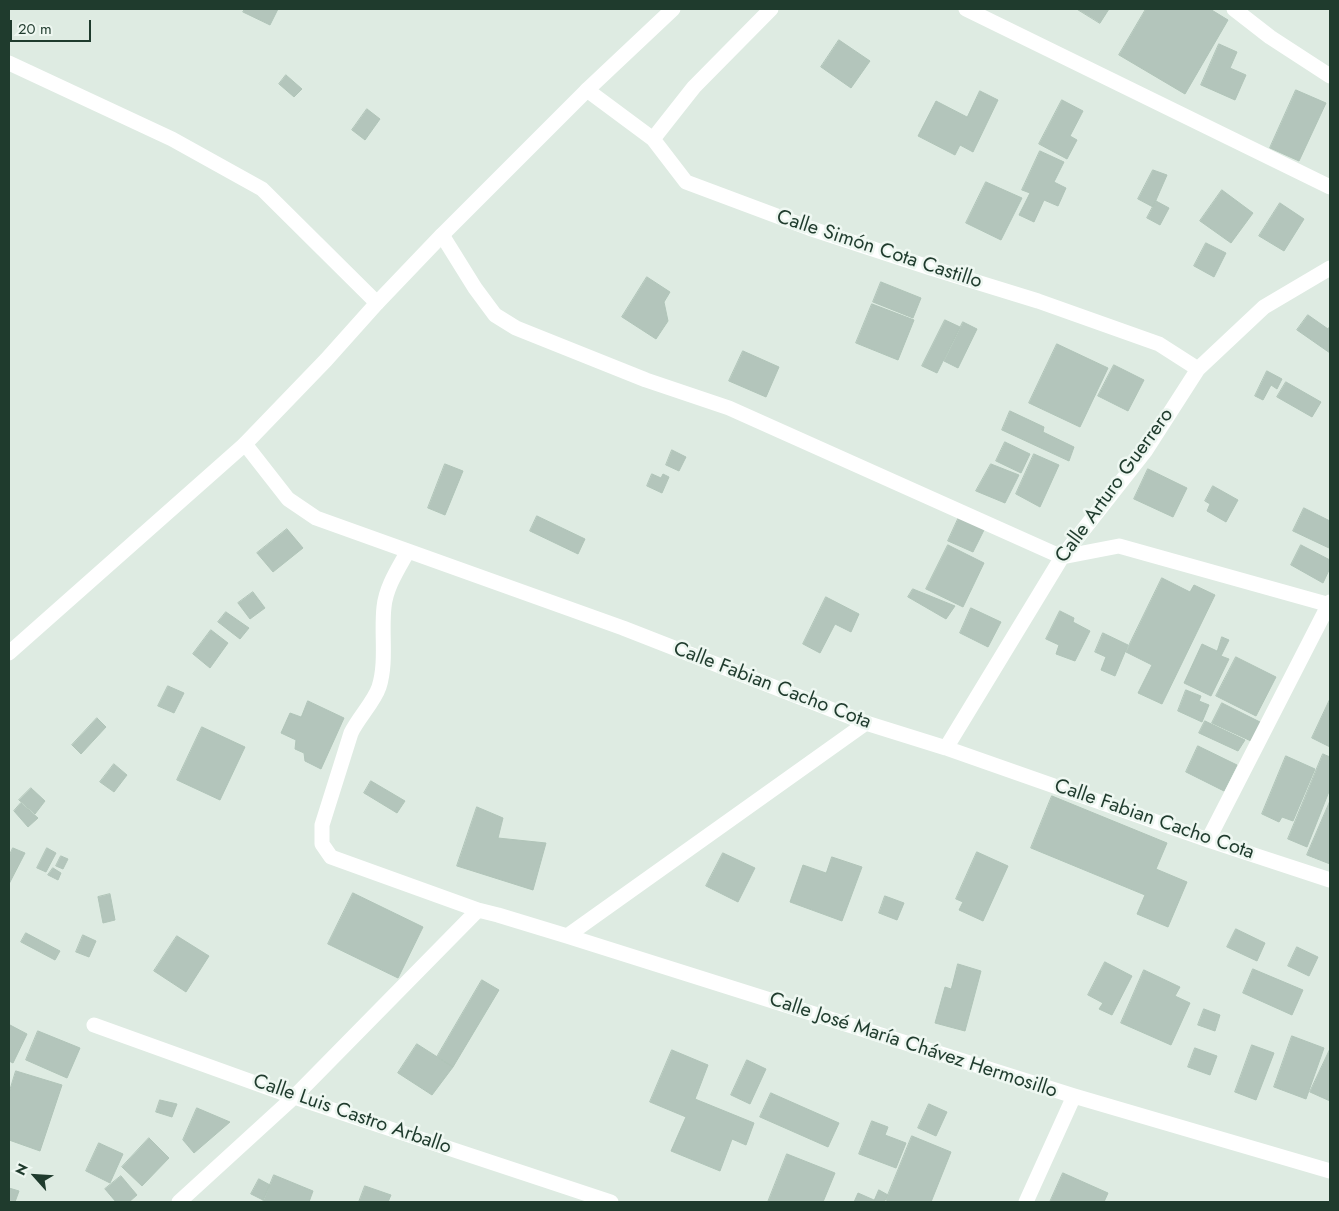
<!DOCTYPE html>
<meta charset="utf-8">
<style>
body{margin:0}
#map{position:relative;width:1339px;height:1211px;overflow:hidden;background:#deebe2;font-family:Jost,sans-serif}
canvas{display:block}
.frame{position:absolute;inset:0;border:10px solid #1f3b2d;pointer-events:none}
.north{position:absolute;left:10px;top:1151px;width:50px;height:50px;-webkit-text-stroke:4px #eef7f1;paint-order:stroke;rotate:296deg;font-size:14px;font-weight:700;line-height:20px;text-align:center;color:#1f3b2d}
.north::after{content:'';display:block;margin:auto;width:18px;height:22px;background:#1f3b2d;clip-path:polygon(50% 0,100% 100%,50% 72%,0 100%)}
.scale{position:absolute;left:10px;top:20px;width:81px;height:22px;box-sizing:border-box;border:2px solid #1f3b2d;border-top:0;padding-left:6px;font-size:15px;line-height:18px;white-space:nowrap;color:#1f3b2d;-webkit-text-stroke:4px #eef7f1;paint-order:stroke}
</style>
<div id="map">
<canvas width="1339" height="1211"></canvas>
<div class="frame"></div>
<div class="north">N</div>
<div class="scale">20 m</div>
</div>
<script>
const context = document.querySelector('canvas').getContext('2d');
context.lineJoin = 'round';
function fillPath(path, color) { context.fillStyle = color; context.fill(path, 'evenodd'); }
function stroke(path, color, width, dash) { context.strokeStyle = color; context.lineWidth = width; context.lineCap = dash ? 'butt' : 'round'; context.setLineDash(dash || []); context.stroke(path); }
function drawText(font, color, halo, rows, align = 'center') {
  context.font = font + ' Jost,sans-serif'; context.lineWidth = 5; context.setLineDash([]); context.textBaseline = 'middle'; context.strokeStyle = halo; context.fillStyle = color; for (const [text, x, y, turn = 0] of rows) {
    context.save(); context.translate(x, y); context.rotate((+turn || 0) * Math.PI / 180); context.textAlign = isNaN(turn) ? turn : align; if (halo) context.strokeText(text, 0, 0); context.fillText(text, 0, 0); context.restore();
  }
}
const building = new Path2D(`
 M245 9H278L270 25 243 12Z
 M1077 9H1109L1100 23Z
 M1146 9H1210L1228 20 1185 94 1119 55Z
 M839 40 870 61 851 88 821 67Z
 M1219 44 1237 52 1230 68 1246 75 1235 100 1201 85Z
 M286 75 302 89 294 97 279 84Z
 M1296 90 1326 103 1299 161 1270 148Z
 M980 91 998 100 973 152 960 145 955 155 918 136 936 101 967 117Z
 M1062 100 1083 111 1070 136 1077 140 1067 159 1039 144Z
 M367 109 380 119 365 140 352 130Z
 M1040 151 1064 162 1054 182 1066 188 1058 206 1044 200 1034 222 1019 215 1030 193 1022 190Z
 M1153 170 1167 175 1153 207 1138 199Z
 M986 182 1022 198 1001 240 966 223Z
 M1222 190 1253 213 1231 243 1200 221Z
 M1156 201 1169 208 1160 225 1147 218Z
 M1280 203 1304 219 1284 251 1259 236Z
 M1206 243 1226 253 1214 277 1194 266Z
 M647 277 670 292 664 302 668 321 656 339 622 317Z
 M881 282 921 298 913 318 873 302Z
 M872 304 914 320 898 360 856 343Z
 M1308 315 1328 329 1330 326V353L1297 330Z
 M945 320 960 327 937 373 922 366Z
 M963 322 977 329 958 368 944 361Z
 M1057 344 1108 368 1080 427 1029 403Z
 M743 351 779 367 766 397 729 381Z
 M1114 365 1144 380 1128 411 1098 396Z
 M1267 371 1282 379 1277 389 1271 385 1263 400 1255 396Z
 M1286 382 1321 402 1312 417 1277 397Z
 M1010 411 1044 427 1043 432 1074 447 1069 461 1002 430Z
 M1005 442 1030 454 1021 473 996 461Z
 M672 450 686 457 679 471 666 465Z
 M1034 454 1059 465 1040 507 1016 494Z
 M445 464 463 471 445 515 428 508Z
 M991 464 1019 475 1005 503 976 491Z
 M1148 469 1187 488 1173 517 1134 499Z
 M652 474 661 478 663 474 669 477 662 493 647 486Z
 M1213 486 1238 500 1226 522 1207 511 1210 504 1205 501Z
 M1304 508 1330 521 1329 548 1293 531Z
 M537 516 585 539 578 554 530 531Z
 M959 517 985 528 973 552 948 541Z
 M287 529 303 548 273 572 257 553Z
 M948 545 984 563 963 607 926 589Z
 M1301 545 1330 560V568L1323 583 1291 565Z
 M1162 578 1190 592 1194 585 1215 595 1162 704 1138 693 1152 665 1126 652Z
 M913 589 955 606 946 619 908 597Z
 M253 592 265 608 250 619 238 603Z
 M826 597 859 614 851 632 835 624 820 653 803 644Z
 M971 608 1001 622 988 647 960 633Z
 M1060 611 1074 618 1073 622 1090 631 1075 661 1056 654 1059 645 1046 639Z
 M226 612 249 628 240 639 218 622Z
 M211 630 228 643 210 668 193 654Z
 M1103 633 1128 645 1115 676 1101 670 1106 657 1095 652Z
 M1222 637 1229 640 1221 656 1229 659 1211 696 1184 683 1202 644 1217 651Z
 M1236 657 1276 677 1256 716 1216 696Z
 M168 686 184 693 174 713 158 706Z
 M1186 690 1201 696 1199 701 1209 705 1202 722 1178 711Z
 M1330 699V747L1312 738Z
 M308 701 344 718 321 769 305 761 304 753 295 749 296 740 281 733 290 713 301 717Z
 M1222 703 1262 723 1251 741 1212 723Z
 M97 718 106 727 81 754 72 745Z
 M1205 721 1245 740 1238 751 1199 733Z
 M202 727 245 747 220 800 177 780Z
 M1198 746 1237 765 1224 791 1186 772Z
 M1323 754 1330 757V789L1307 847 1288 839Z
 M1286 756 1315 769 1293 821 1282 817 1279 822 1262 814Z
 M114 764 127 775 114 792 100 782Z
 M371 781 405 801 397 813 364 793Z
 M31 788 45 801 35 814 19 800Z
 M1052 796 1167 843 1156 869 1187 882 1168 927 1137 914 1145 895 1031 848Z
 M1330 801V864L1307 855Z
 M21 803 38 818 28 827 14 811Z
 M477 807 503 818 498 838 546 843 533 890 457 866Z
 M13 848 25 853 9 884V856Z
 M47 848 56 853 46 872 37 868Z
 M977 852 1008 866 983 921 959 910 963 902 956 899Z
 M723 853 755 868 738 902 706 886Z
 M61 856 68 859 63 869 56 866Z
 M832 857 862 867 842 921 790 902 803 865 826 873Z
 M53 868 61 873 58 880 48 875Z
 M353 893 423 927 398 978 328 944Z
 M110 894 115 920 103 923 98 897Z
 M885 896 904 903 897 920 879 913Z
 M1236 929 1265 943 1257 961 1227 947Z
 M26 933 60 951 55 960 21 942Z
 M83 935 96 941 89 957 76 952Z
 M177 936 209 956 186 992 154 971Z
 M1297 947 1318 957 1309 976 1288 966Z
 M1105 962 1132 976 1112 1015 1099 1009 1103 1003 1088 995Z
 M958 964 981 971 965 1031 935 1023 945 987 951 989Z
 M1253 969 1303 990 1292 1015 1243 993Z
 M1144 970 1180 987 1175 996 1190 1003 1171 1045 1121 1023Z
 M482 980 499 990 453 1067 437 1057Z
 M1204 1009 1220 1015 1215 1031 1198 1025Z
 M10 1025 27 1034 13 1063 9 1061Z
 M38 1031 80 1048 67 1078 26 1060Z
 M1292 1036 1324 1048 1306 1099 1274 1087Z
 M417 1044 453 1067 432 1095 398 1073Z
 M1252 1045 1274 1053 1256 1100 1235 1092Z
 M1195 1048 1217 1056 1210 1075 1188 1067Z
 M1330 1049V1101L1310 1092Z
 M672 1050 708 1065 695 1099 754 1123 746 1145 732 1139 720 1171 671 1151 686 1117 650 1102Z
 M747 1060 766 1069 750 1104 731 1095Z
 M16 1071 62 1085 40 1151 9 1140V1093Z
 M771 1093 839 1123 828 1147 760 1117Z
 M160 1100 177 1104 172 1117 156 1112Z
 M929 1104 947 1112 936 1136 918 1128Z
 M197 1108 230 1122 194 1153 183 1140Z
 M872 1121 888 1127 885 1135 906 1143 896 1168 859 1154Z
 M912 1136 951 1152 931 1202H892L886 1200Z
 M149 1138 169 1158 142 1186 122 1167Z
 M99 1143 123 1154 110 1183 86 1171Z
 M787 1154 835 1173 823 1202H768Z
 M1063 1173 1108 1193 1104 1202H1050Z
 M274 1175 313 1191 309 1202H263Z
 M121 1176 137 1195 129 1202H116L105 1189Z
 M259 1179 270 1185 263 1200 251 1194Z
 M365 1186 391 1195 388 1202H359Z
 M9 1188 19 1191 15 1202H9Z
 M879 1190 888 1195 884 1202H854L858 1193 874 1200Z`);
const street = new Path2D(`
 M966 9 1330 187
 M1234 9 1270 37 1330 76
 M9 63 172 139 262 189 377 303
 M587 90 653 139 686 182 809 228 931 268 1038 301 1159 344 1198 369
 M653 139 694 87 771 9
 M442 235 475 288 495 315 516 328 646 380 729 408 1062 557 1119 546 1330 605
 M245 444 288 499 316 518 623 628 866 723 946 748 1208 840 1330 880
 M408 551C398 569 386 587 384 607 381 633 387 662 379 687 374 702 358 718 351 733L322 825V844L331 857 478 910
 M946 748 1062 557 1146 450 1198 369 1264 307 1330 268
 M1208 840 1330 602
 M567 936 866 723
 M94 1025 294 1097 611 1202
 M179 1202 294 1097 478 910 498 915 567 936 1074 1096 1330 1171
 M1026 1202 1074 1096`);
const secondary = new Path2D(`
 M9 653 245 444 326 360 377 303 442 235 587 90 673 9`);
const streetNames = [
 ["Calle Simón Cota Castillo",879,250,18],
 ["Calle Arturo Guerrero",1115,486,-54],
 ["Calle Fabian Cacho Cota",772,686,21],
 ["Calle Fabian Cacho Cota",1154,820,19],
 ["Calle José María Chávez Hermosillo",913,1046,18],
 ["Calle Luis Castro Arballo",352,1115,19]
];
fillPath(building, '#b3c5bb');
stroke(building, '#b0c4b8', 1);
stroke(street, '#fff', 15);
stroke(secondary, '#fff', 15);
drawText('20px', '#1f3b2d', '#eef7f1', streetNames);
</script>
